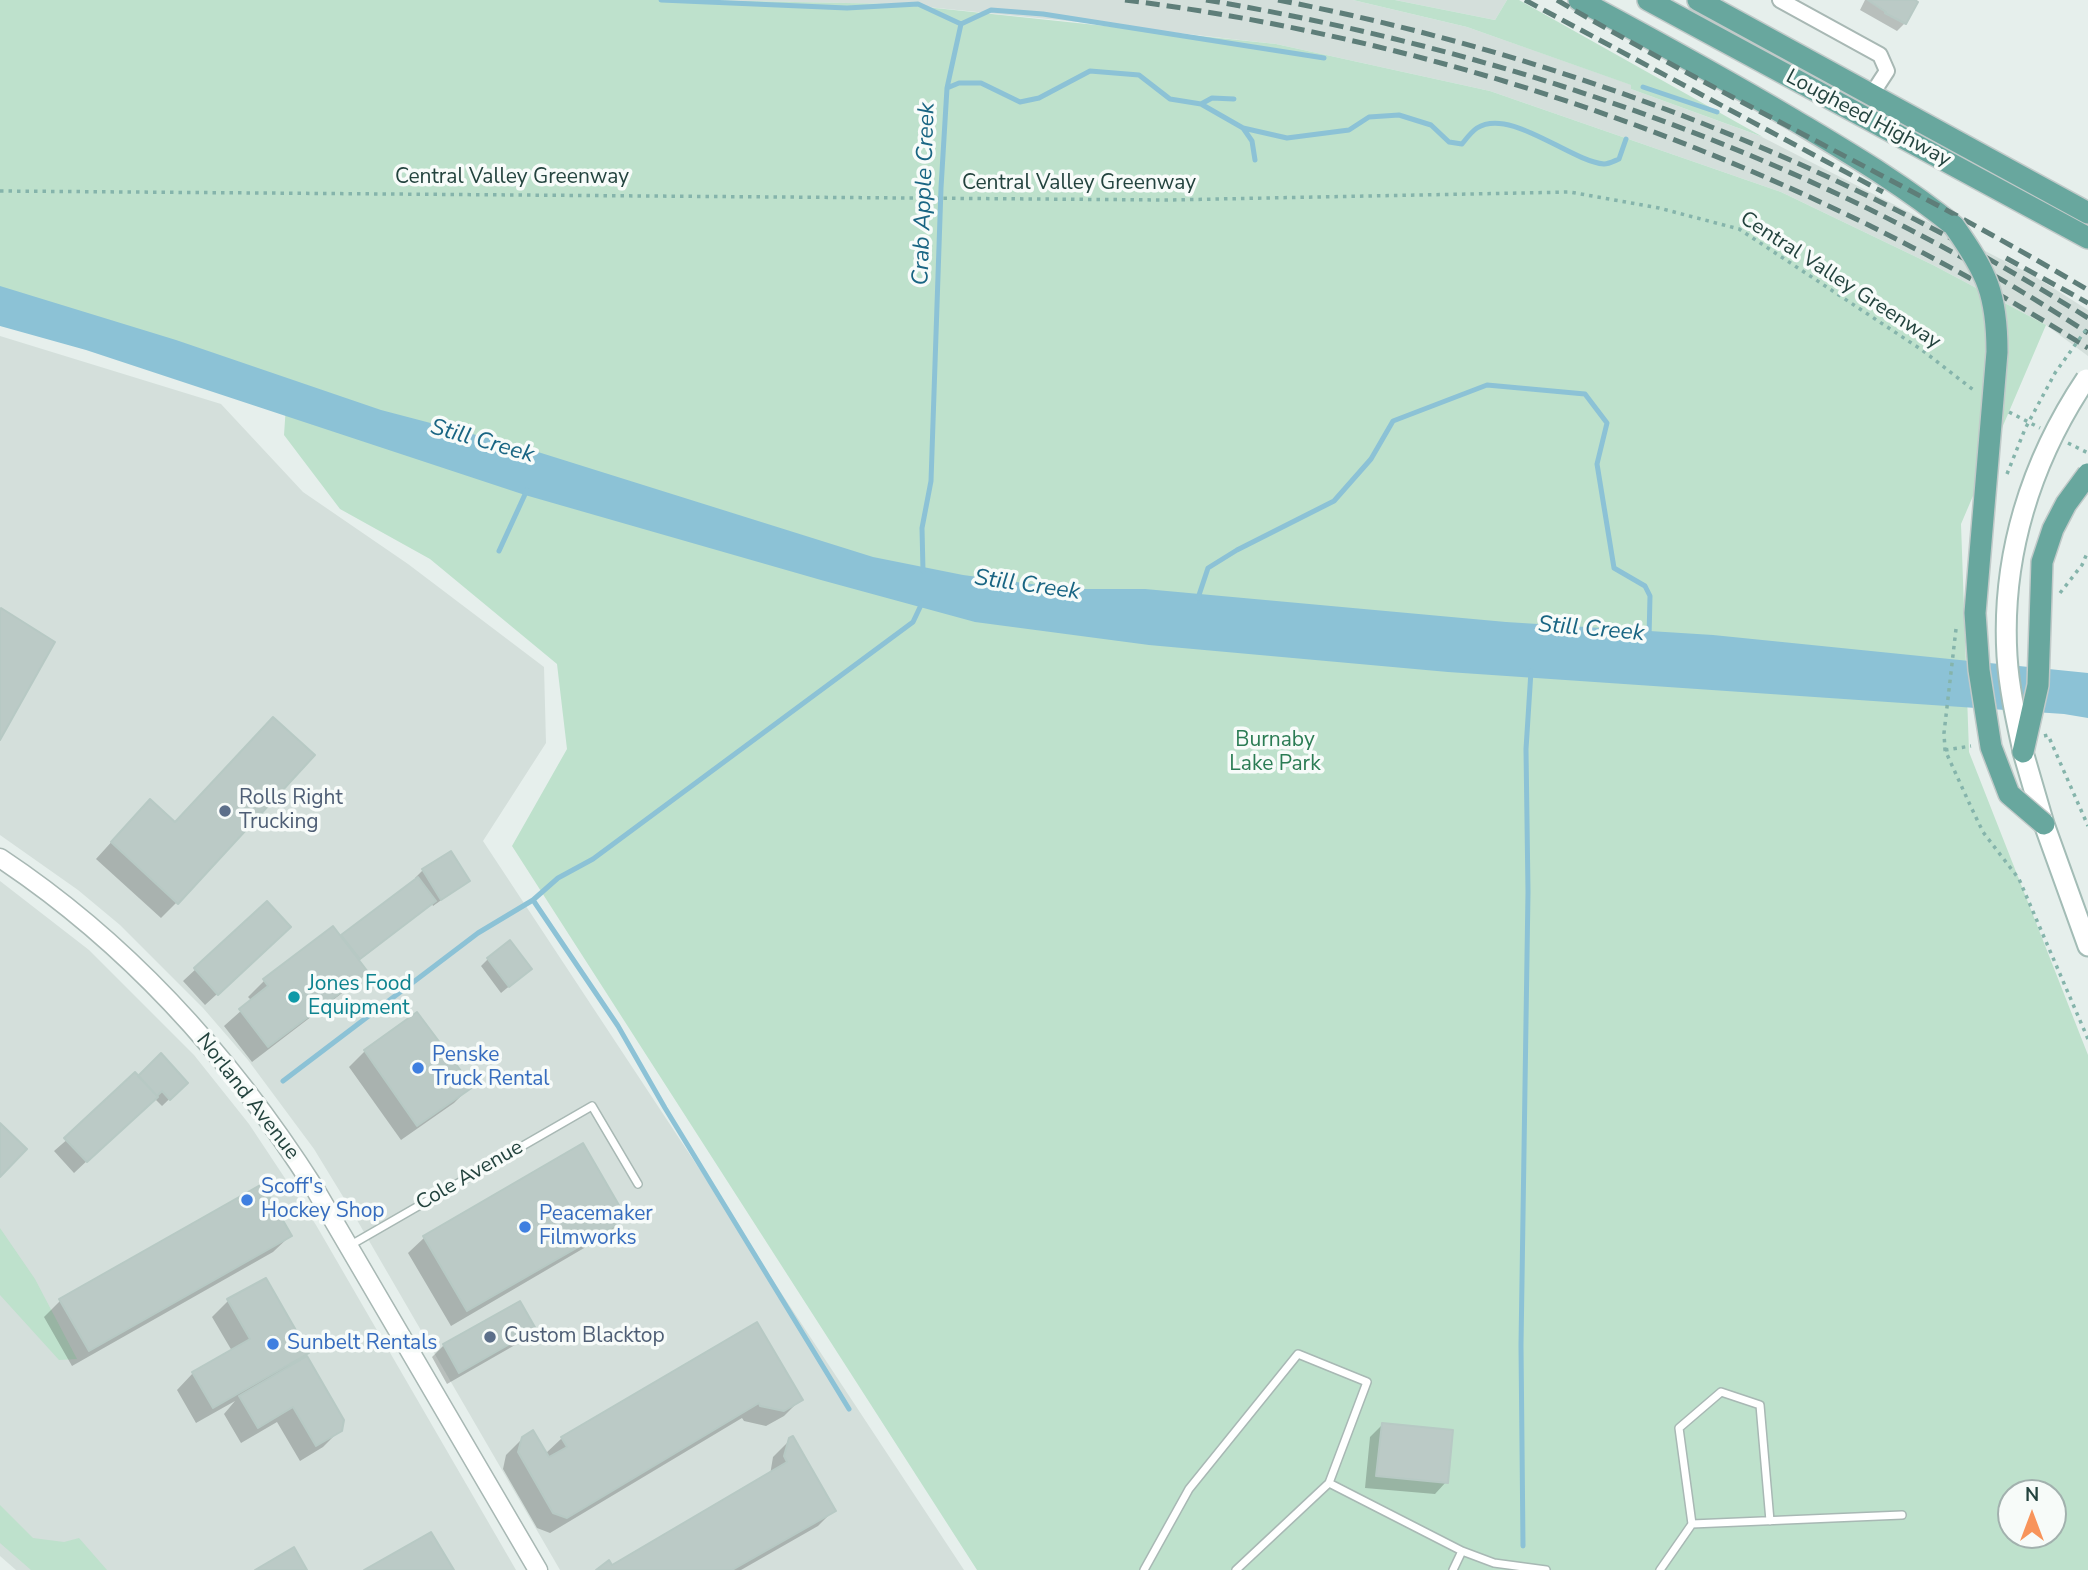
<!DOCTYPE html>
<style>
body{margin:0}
#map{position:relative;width:2088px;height:1570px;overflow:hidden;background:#e6efec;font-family:"Nunito Sans",sans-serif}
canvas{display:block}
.north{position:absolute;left:1997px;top:1479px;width:70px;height:70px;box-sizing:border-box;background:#f7fbf9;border:2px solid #a2b1ae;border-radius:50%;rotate:0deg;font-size:19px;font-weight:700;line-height:28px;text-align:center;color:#23433e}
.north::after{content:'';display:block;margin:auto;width:24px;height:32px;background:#f8945b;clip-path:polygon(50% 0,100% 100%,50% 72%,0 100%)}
</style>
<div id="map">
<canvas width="2088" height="1570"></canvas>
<div class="north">N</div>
</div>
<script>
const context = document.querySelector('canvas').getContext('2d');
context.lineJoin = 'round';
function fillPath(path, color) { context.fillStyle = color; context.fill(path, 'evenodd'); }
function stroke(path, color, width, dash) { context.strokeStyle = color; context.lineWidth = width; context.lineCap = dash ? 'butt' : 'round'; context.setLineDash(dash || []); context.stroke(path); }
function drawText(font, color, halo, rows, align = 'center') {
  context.font = font + ' "Nunito Sans",sans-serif'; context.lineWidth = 7; context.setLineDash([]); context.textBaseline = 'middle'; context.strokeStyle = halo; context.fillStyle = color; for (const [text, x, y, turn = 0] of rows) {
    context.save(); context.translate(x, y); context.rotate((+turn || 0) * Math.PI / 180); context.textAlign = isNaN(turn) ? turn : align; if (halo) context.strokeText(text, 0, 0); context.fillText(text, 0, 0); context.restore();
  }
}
const built = new Path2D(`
 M694 0H1353L1467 27 1632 85 1631 89 1760 136 2034 276 2088 310V356L2046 325 1933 265 1781 192 1490 91 1276 44 1098 24 897 4Z
 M1395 0H1507L1495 20Z
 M0 336 221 404 303 492 408 564 544 667 546 743 483 841 964 1570H560L350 1208 314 1149 248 1060 203 1008 120 925 78 890 0 835Z
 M0 881 89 950 194 1055 249 1124 316 1225 516 1570H16L0 1556Z`);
const green = new Path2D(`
 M0 0H694L897 4 1276 44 1490 91 1781 192 1933 265 2046 325 1961 524 1969 752 2088 1055V1570H977L512 846 567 749 557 664 430 559 340 509 284 435 287 391 0 304ZM2011 1493H2053V1535H2011Z
 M1353 0H1395L1495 20 1507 0H1519L1763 137 1631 89V85L1467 27Z
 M0 1228 35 1279 77 1359 59 1360 0 1295Z
 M0 1505 33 1538 64 1542 79 1538 107 1570H31L0 1543Z`);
const water = new Path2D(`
 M0 286 176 340 381 410 522 447 873 557 963 575 1069 589H1145L1506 622 1713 635 2088 673V718L2064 714 1448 672 1149 645 975 622 821 580 525 495 86 350 0 326Z`);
const shadow = new Path2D(`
 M1865 0H1911L1905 23 1897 31 1860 10Z
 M134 817 174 824 177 902 161 918 96 859Z
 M423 870 468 881 433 906 432 904 358 961 366 971 350 987 252 1062 224 1026 252 1001 248 997 264 981 340 938 417 880 415 878Z
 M267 903 277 939 205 1005 183 981Z
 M488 959 530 969 501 993 481 966Z
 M365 1051 470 1087 454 1103 401 1140 349 1067Z
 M138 1078 186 1083 162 1106 154 1098 74 1173 54 1151Z
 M624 1218 608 1234 451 1326 408 1253 425 1237Z
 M290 1236 273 1252 72 1366 44 1317 60 1301Z
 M228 1301 307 1353 297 1362 340 1430 323 1447 300 1461 277 1422 241 1443 224 1414 235 1401 196 1423 177 1390 193 1373 232 1351 212 1317Z
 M519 1303 534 1329 522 1341 447 1384 432 1357 444 1345Z
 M756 1325 800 1400 784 1416 766 1426 744 1421 742 1418 550 1533 537 1528 503 1469 506 1455 523 1438 545 1454 562 1438Z
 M1382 1425 1446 1482 1435 1494 1365 1488 1370 1437Z
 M790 1440 834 1510 818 1526 741 1570H596L611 1567 770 1475 773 1457Z`);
const stream = new Path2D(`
 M661 0 847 8 918 4 961 24 991 10 1043 14 1324 58
 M1643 87 1717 112
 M947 88 961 24
 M1201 104 1212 98 1234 99
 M1243 128 1252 141 1255 160
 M499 551 527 490
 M923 571 922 528 931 481 941 188 947 88 959 83H981L1020 102 1039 98 1090 71 1139 75 1170 99 1201 104 1243 128 1287 138 1349 130 1369 117 1399 115 1431 125 1449 142 1462 144C1466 139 1471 132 1477 128 1510 107 1570 161 1604 164 1609 164 1614 161 1619 159L1626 139
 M1198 598 1208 568 1237 550 1334 501 1371 459 1393 421 1487 385 1585 394 1607 423 1597 464 1614 568 1645 586 1650 596 1649 638
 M533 900 618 1026 665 1108 849 1409
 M283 1081 478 933 533 900 558 878 593 859 913 622 922 603
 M1523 1546 1521 1345 1528 892 1526 749 1531 671`);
const building = new Path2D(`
 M1868 0H1915L1918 2 1906 24 1885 13 1886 12Z
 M1 608 55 642 0 740V611Z
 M273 717 315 755 178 904 111 842 150 799 175 822Z
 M451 851 470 881 441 900 422 869Z
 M418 877 436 901 360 959 341 935Z
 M267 901 291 927 218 995 194 968Z
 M333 926 368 972 268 1047 239 1009 268 986 263 979Z
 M510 940 532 969 509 987 487 958Z
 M417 1012 473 1087 417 1126 364 1050Z
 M161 1053 188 1083 170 1100 162 1091 157 1096 138 1076Z
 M135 1072 158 1097 87 1162 64 1138Z
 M0 1123 27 1149 0 1177Z
 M583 1143 627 1219 467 1311 423 1236Z
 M262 1184 292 1236 89 1351 59 1299Z
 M266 1278 309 1353 213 1408 192 1372 250 1339 227 1299Z
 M520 1301 536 1329 459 1373 443 1344Z
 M757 1322 803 1400 784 1411 760 1406 759 1403 567 1518 553 1513 518 1452 522 1437 533 1430 549 1457 567 1447 561 1437Z
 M307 1356 344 1420 342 1431 316 1446 293 1407 258 1428 239 1396Z
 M1382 1423 1453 1430 1448 1483 1376 1476Z
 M793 1436 836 1511 732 1570H596L609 1560 612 1565 787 1462 784 1456 789 1438Z
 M431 1532 454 1570H364Z
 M294 1547 307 1570H255Z`);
const path = new Path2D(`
 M0 191 1167 200 1570 192 1659 208 1739 229 1922 350 1976 392
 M2009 412 2040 428
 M2068 443 2088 453
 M2060 593 2082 565 2088 551
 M1956 629 1944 733 1945 750 1971 807 1983 832 2019 879 2088 1039
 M2044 736 2048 735 2088 826
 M1945 750 1971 746`);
const service = new Path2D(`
 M349 1246 592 1106 638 1184
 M1692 1524 1679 1428 1721 1392 1760 1405 1770 1521
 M1462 1551 1494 1563 1546 1570
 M1144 1570 1189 1489 1298 1354 1367 1382 1329 1483
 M1236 1570 1329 1483 1462 1551 1453 1570
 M1660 1570 1692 1524 1902 1515`);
const minor = new Path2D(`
 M1780 0 1880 55 1887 71 1872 94`);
const tertiary = new Path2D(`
 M0 858C128 943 233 1060 315 1189L538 1570`);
const secondary = new Path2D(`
 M2023 752 2044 824 2088 946`);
const primary = new Path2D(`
 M1579 0C1652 39 1723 78 1794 120 1849 153 1904 185 1954 226
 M1648 0 2088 238
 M1698 0 2088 213`);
const rail = new Path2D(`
 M1125 0C1468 44 1796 164 2088 348
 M1206 0C1516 52 1824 161 2088 333
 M1278 0C1563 55 1842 163 2088 318
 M1525 0 1883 192
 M1557 0C1731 102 1915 187 2088 290
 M2006 258 2088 303`);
const pathBridge = new Path2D(`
 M2007 474 2025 429 2055 373 2088 327`);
const secondaryBridge = new Path2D(`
 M2023 751C2016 719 2009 688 2007 656 2001 556 2031 461 2086 379`);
const primaryBridge = new Path2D(`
 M1954 226C1987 273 1997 294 1997 352L1975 613 1979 670 1991 747 2009 794 2044 824
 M2023 752 2038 685 2042 562 2053 529 2066 504 2088 474`);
const markers = [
 [225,811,7,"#5c6f8a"],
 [294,997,7,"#0f9aa8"],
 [418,1068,7,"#3f7fe0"],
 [247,1200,7,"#3f7fe0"],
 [525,1227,7,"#3f7fe0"],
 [490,1337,7,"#5c6f8a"],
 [273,1344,7,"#3f7fe0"]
];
const streetNames = [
 ["Lougheed Highway",1868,119,28],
 ["Central Valley Greenway",512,178],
 ["Central Valley Greenway",1079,184],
 ["Central Valley Greenway",1840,281,33],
 ["Norland Avenue",247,1097,52],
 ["Cole Avenue",470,1176,-30]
];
const parkNames = [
 ["Burnaby",1275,741],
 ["Lake Park",1275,765]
];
const serviceNames = [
 ["Rolls Right",239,799],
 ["Trucking",239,823],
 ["Custom Blacktop",504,1337]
];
const cultureNames = [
 ["Jones Food",308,985],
 ["Equipment",308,1009]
];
const shopNames = [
 ["Penske",432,1056],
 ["Truck Rental",432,1080],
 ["Scoff's",261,1188],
 ["Hockey Shop",261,1212],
 ["Peacemaker",539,1215],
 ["Filmworks",539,1239],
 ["Sunbelt Rentals",287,1344]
];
const waterNames = [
 ["Crab Apple Creek",925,194,-88],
 ["Still Creek",482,442,16],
 ["Still Creek",1027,586,8],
 ["Still Creek",1591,630,5]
];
fillPath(built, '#d4dfdb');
fillPath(green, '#bee1cc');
fillPath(water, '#8cc2d6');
fillPath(shadow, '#0003');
stroke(stream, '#8cc2d6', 5);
fillPath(building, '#bbcac6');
stroke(building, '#b7c9c4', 2);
stroke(service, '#a8b8b4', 10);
stroke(minor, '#a8b8b4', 18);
stroke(tertiary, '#a8b8b4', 21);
stroke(secondary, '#a3bcb6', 23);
stroke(primary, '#c1cac9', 24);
stroke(path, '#85b4ab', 3.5, [3.5, 5]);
stroke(service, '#fff', 7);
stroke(minor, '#fff', 14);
stroke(tertiary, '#fff', 18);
stroke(secondary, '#fff', 19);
stroke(primary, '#68a79e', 21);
stroke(rail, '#5e7e79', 5, [14, 7]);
stroke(secondaryBridge, '#a3bcb6', 23, []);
stroke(primaryBridge, '#c1cac9', 24, []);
stroke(pathBridge, '#85b4ab', 3.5, [3.5, 5]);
stroke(secondaryBridge, '#fff', 19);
stroke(primaryBridge, '#68a79e', 21);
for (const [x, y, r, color] of markers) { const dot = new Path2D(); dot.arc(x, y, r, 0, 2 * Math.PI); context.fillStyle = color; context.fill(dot); stroke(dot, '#f7fbf9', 2.5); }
drawText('21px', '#23433e', '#f7fbf9', streetNames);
drawText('21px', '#2b7c54', '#f7fbf9', parkNames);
drawText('21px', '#4e5e75', '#f7fbf9', serviceNames, 'left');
drawText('21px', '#0d838f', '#f7fbf9', cultureNames, 'left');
drawText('21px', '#366cbe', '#f7fbf9', shopNames, 'left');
drawText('italic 23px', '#196583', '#f7fbf9', waterNames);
</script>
